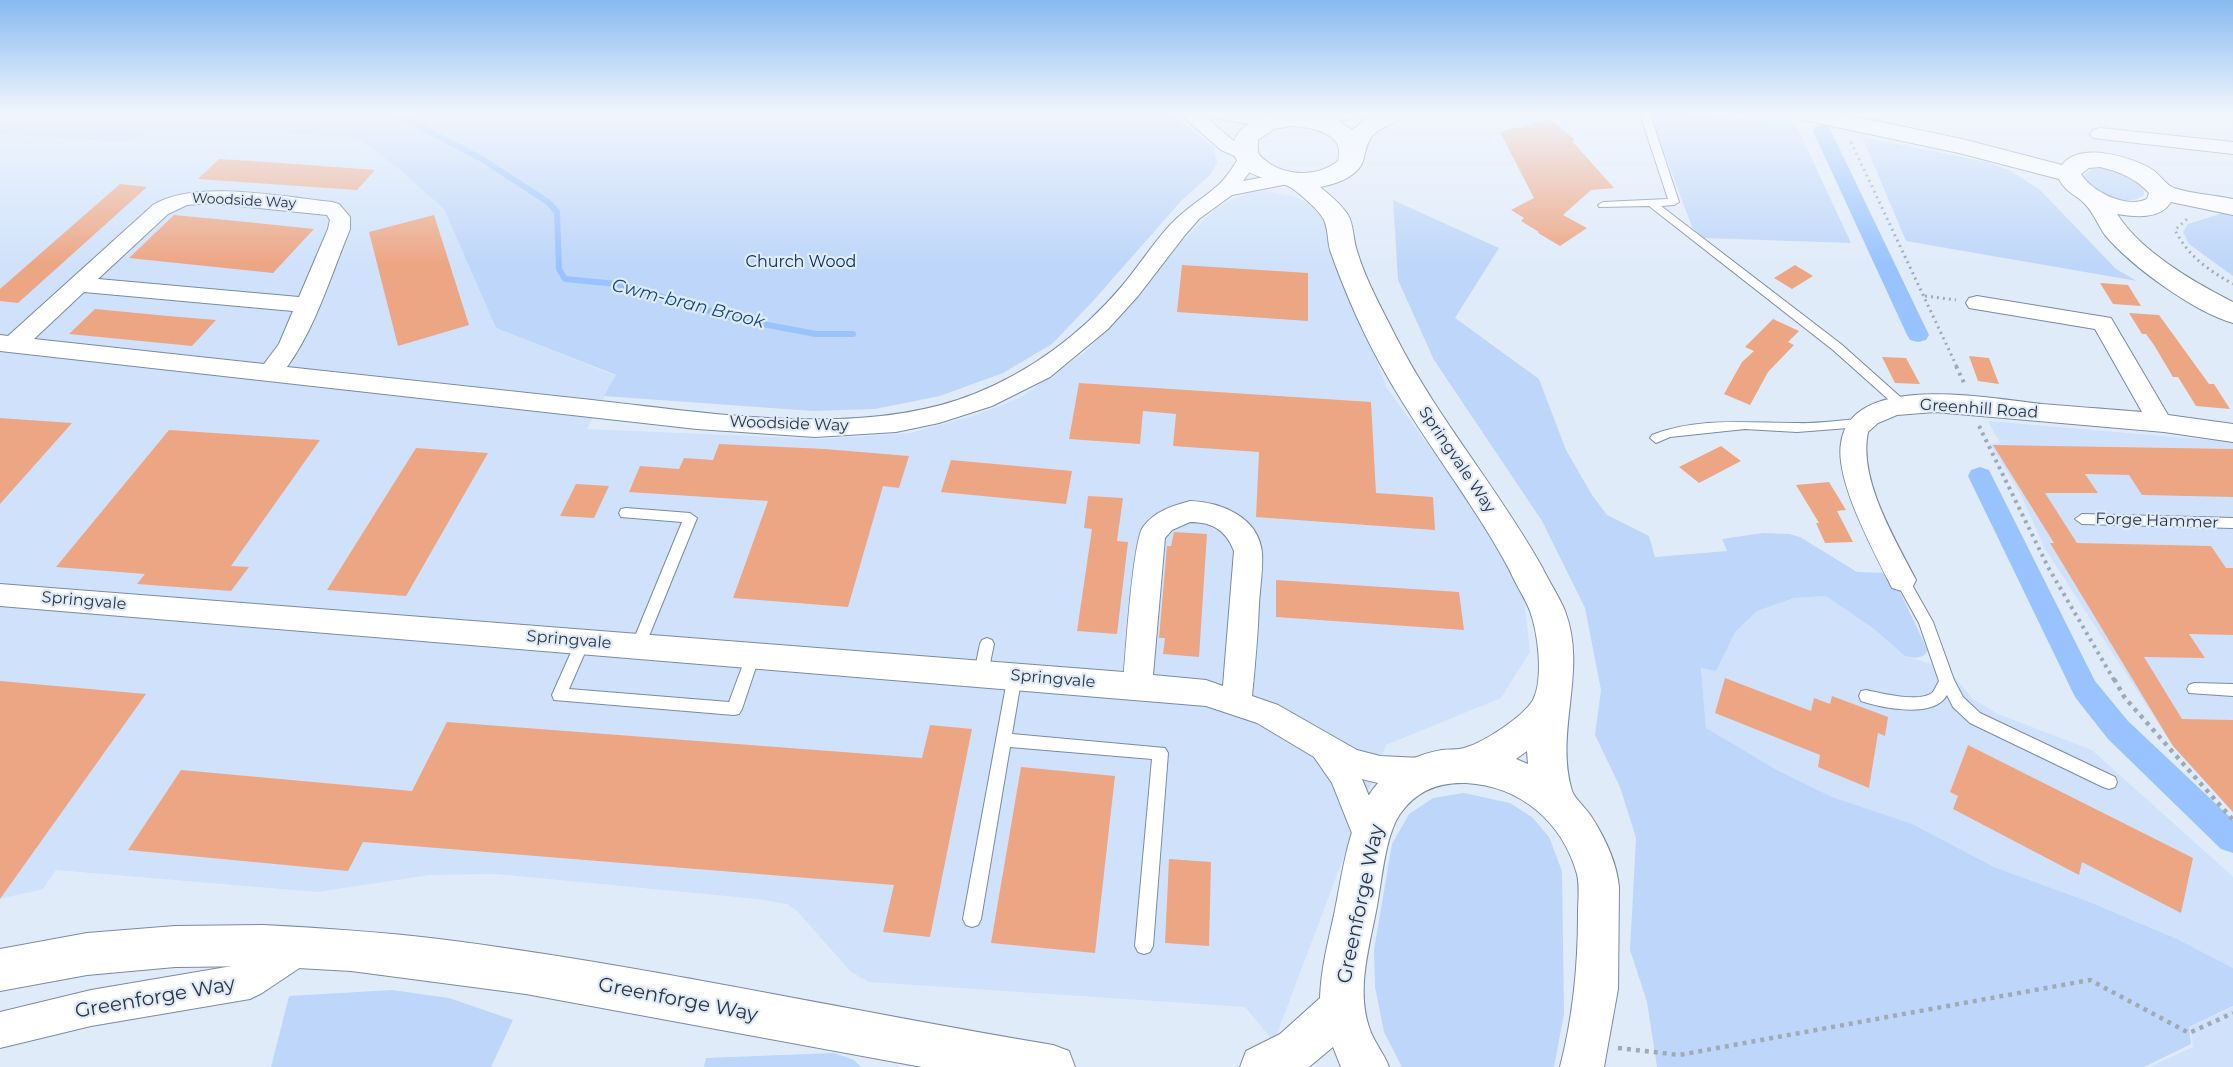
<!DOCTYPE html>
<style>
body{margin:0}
canvas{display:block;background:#e0ebfa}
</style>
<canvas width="2233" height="1067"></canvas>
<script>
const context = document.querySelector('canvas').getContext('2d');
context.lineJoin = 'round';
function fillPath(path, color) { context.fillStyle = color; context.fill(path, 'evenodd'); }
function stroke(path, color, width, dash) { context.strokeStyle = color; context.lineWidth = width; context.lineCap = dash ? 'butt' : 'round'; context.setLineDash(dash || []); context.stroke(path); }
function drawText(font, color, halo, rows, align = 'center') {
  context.font = font + ' Montserrat,sans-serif'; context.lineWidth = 4.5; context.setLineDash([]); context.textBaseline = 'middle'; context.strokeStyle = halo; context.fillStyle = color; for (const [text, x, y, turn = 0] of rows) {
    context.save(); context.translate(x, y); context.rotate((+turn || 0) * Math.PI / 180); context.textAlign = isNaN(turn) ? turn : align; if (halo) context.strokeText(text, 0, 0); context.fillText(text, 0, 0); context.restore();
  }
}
const built = new Path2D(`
 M274 132 347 137 362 141 399 169 444 209 496 328 616 376 587 429 821 439 910 433 969 417 1008 403 1024 395 1085 352 1133 302 1170 252 1216 209 1237 197 1254 192 1265 191 1293 196 1309 203 1321 216 1387 388 1478 514 1523 589 1530 652 1501 698 1386 745 1274 1042 1245 1007 869 982 851 972 798 912 787 904 757 899 496 874 430 875 317 892 56 870 43 889 0 899V134L121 142 149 133Z
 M1988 421 2233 442V813L2173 746 2045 549 2021 495 1990 444 2000 443Z
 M1826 596 1874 629 1905 656 1948 669 1972 698 1998 714 2092 750 2230 874 2233 877V968L2177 939 2092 903 1994 867 1832 797 1777 770 1706 728 1701 668 1716 670 1735 632 1757 611 1794 598Z
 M2233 1007V1067H2149L2193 1047 2190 1027Z`);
const green = new Path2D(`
 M0 114H1171L1214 147 1217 163 1210 175 1181 201 1094 300 1052 344 1003 373 940 396 875 409 813 411 604 396 616 375 496 328 444 209 399 169 362 141 347 137 274 132 149 133 121 142 0 134Z
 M1650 114H1691L1796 125 1851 243 1704 238 1692 227Z
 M1862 137 1987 162 2011 171 2040 190 2116 269 2137 281 1906 241Z
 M2101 168 2120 172 2143 185 2144 195C2125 209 2097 193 2084 179V175L2093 169Z
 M1393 200 1499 248 1455 318 1539 379 1566 450 1592 495 1607 515 1649 536 1655 557 1727 551 1722 539 1763 533 1789 534 1800 537 1857 572 1891 573 1928 651 1923 656 1915 658 1905 656 1874 629 1826 596 1794 598 1757 611 1735 632 1716 671 1701 668 1706 728 1777 770 1832 797 1912 824 1994 867 2092 903 2177 939 2233 968V1006L2189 1027 2191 1044 2144 1067H1657L1647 1002 1630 950 1636 838 1620 787 1595 735 1601 690 1585 608 1542 521 1434 360 1398 280Z
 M2223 213 2233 215V276L2189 244 2183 232 2188 224Z
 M1464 793 1510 803 1532 817 1549 837 1562 871 1564 1014 1554 1067H1402L1384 1032 1375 987 1374 950 1392 844 1409 814 1433 798Z
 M392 990 449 998 513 1020 491 1067H271L289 996Z
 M834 1053 854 1060 861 1067H704L706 1058Z`);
const stream = new Path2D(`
 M396 114 482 159 548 202 557 212 559 269 565 279 617 284 741 320 816 334H853`);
const canal = new Path2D(`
 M1822 125 1829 127 1831 131 1929 335 1926 340 1918 342 1910 340 1907 335 1813 131 1815 127Z
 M1980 467 1989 470 1992 476 2095 681 2128 721 2233 820V853L2221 849 2108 739 2075 697 1968 476 1971 470Z`);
const building = new Path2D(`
 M1551 119 1575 140 1572 141 1614 188 1591 190 1563 215 1587 228 1560 246 1538 233 1539 232 1521 221 1524 218 1511 210 1534 198 1500 132Z
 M219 159 281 163 375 170 357 190 198 179Z
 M120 184 147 187 18 303 0 301V289Z
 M174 215 237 221 314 229 273 273 129 258Z
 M434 215 469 325 398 346 369 232Z
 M1182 265 1308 273V321L1177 312Z
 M1795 265 1813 276 1792 289 1774 278Z
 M2100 283 2128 285 2141 306 2113 304Z
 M95 309 168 316 216 320 192 346 69 334Z
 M2129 313 2159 315 2209 384H2214L2230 409 2196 406 2178 377H2173L2154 345 2146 334H2142Z
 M1773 319 1799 331 1788 342 1794 345 1768 372 1750 405 1724 394 1742 362 1754 351 1745 347Z
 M1969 356 1989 358 1999 384 1978 381Z
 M1882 357 1906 358 1920 384 1895 383Z
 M1079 383 1371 402 1376 493 1433 497 1435 530 1256 517 1259 452 1173 446 1176 414 1143 411 1140 444 1069 439Z
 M0 418 72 423 0 504Z
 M169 430 320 440 231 566 249 567 231 591 137 584 145 574 56 567Z
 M719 444 825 449 909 456 899 488 883 486 848 607 733 598 768 501 629 492 640 466 679 469 684 458 713 460Z
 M1993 445 2233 449V497L2142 495 2129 475 2085 474 2098 493H2045L2077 543 2211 546 2226 568H2233V635L2189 634 2205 658 2144 657 2182 719 2233 720V812L2173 746 2050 543H2054Z
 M1721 446 1741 461 1699 483 1679 467Z
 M416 448 488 453 406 596 327 590Z
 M951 460 1072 471 1066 504 941 492Z
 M1829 482 1846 510 1837 511 1853 542 1825 543 1816 523H1819L1796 485Z
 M576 484 609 486 594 518 560 516Z
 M1088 496 1123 498 1117 541 1128 542 1117 634 1077 631 1092 529 1084 528Z
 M1174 532 1207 534 1199 657 1163 654 1165 638H1159L1167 546H1171Z
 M1276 580 1459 592 1464 630 1276 617Z
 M1725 678 1811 711 1814 698 1830 704 1832 696 1888 717 1885 736 1878 733 1869 788 1818 767 1820 755 1715 713Z
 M0 681 146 694 0 899Z
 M447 722 922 758 930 725 972 729 930 937 883 932 894 885 363 842 348 871 128 850 181 770 412 791Z
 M1968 745 2193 858 2181 913 2082 862 2079 875 1953 809 1958 796 1950 792Z
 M1021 767 1115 776 1095 953 991 943Z
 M1169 859 1211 862 1209 946 1165 943Z`);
const pathFar2 = new Path2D(`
 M1851 142 1957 367
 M2187 219 2175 230C2188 256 2208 270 2233 284
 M1925 296 1956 300`);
const pathFar1 = new Path2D(`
 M1956 366 1965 385
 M1979 426 2048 567 2114 680`);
const path = new Path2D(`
 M2114 679 2125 698 2233 820
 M1618 1048 1679 1055 2090 980 2189 1033 2233 1013`);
const lane = new Path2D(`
 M1640 114H1650L1679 202 1674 205 1661 206 1841 344 1906 402 1908 405 1906 408H1898L1833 350 1649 206 1599 207 1598 205 1603 202 1668 199Z
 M1861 419 1867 423 1861 427 1797 432 1745 429 1670 437 1656 443 1650 438 1652 435C1697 417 1748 423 1795 423 1817 424 1839 420 1861 419Z
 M626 508 690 513 697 518 645 646 643 650 638 652 633 650 631 646 682 522 621 517 619 513 621 509Z
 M2082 514 2233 518V528L2082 524 2075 519Z
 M1902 574 1907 576 1933 622 1954 680 1963 697 1980 713 2115 777 2117 782 2115 787 2109 789 2103 787 1970 723 1953 707 1947 695C1934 719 1882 708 1861 701L1859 696 1861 691 1866 690C1881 693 1918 703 1932 693 1935 690 1937 684 1939 681L1919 623 1895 580 1897 576Z
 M583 635 588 637 590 641 569 689 729 702 748 651 753 649 758 651 760 655 742 709 739 714 734 715 554 700 552 695 576 641 578 637Z
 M987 638 992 640 994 644 988 673 986 677 981 679 976 677 974 673 980 644 982 640Z
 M1015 669 1020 671 1022 675 1012 734 1165 748 1168 753 1153 946 1150 952 1144 954 1138 952 1135 946 1152 759 1010 747 981 919 978 925 972 927 966 925 963 919 1008 675 1010 671Z
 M2194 683 2233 684V696L2189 693 2187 689 2189 685Z`);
const street = new Path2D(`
 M1180 114H1202L1235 142 1253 150 1259 159 1243 181 1286 173 1293 175 1296 179 1293 183 1232 195 1199 219 1185 235 1138 296 1108 329 1050 377 992 406 939 423 896 432 815 437 697 429 0 351V335L8 336 153 205C195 179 283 197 332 202L339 204 350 217V229C331 275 316 327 287 367 389 378 491 389 592 400 710 413 862 439 974 394 1032 371 1082 333 1122 286 1139 266 1153 243 1171 224 1185 209 1201 200 1216 187 1225 180 1232 168 1239 158L1221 150ZM210 203 327 215 330 220 328 229 299 297 98 279 168 214 187 205ZM84 292 293 311 279 344 264 364 34 339Z
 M1215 114H1260L1279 118 1282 122 1279 126 1272 128 1225 120 1218 118Z
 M2100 128 2233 142V154L2093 138 2090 134 2093 130Z
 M1977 296 2111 318 2168 415 2233 424V442L2164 432 1935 412 1897 415 1878 423 1868 432C1858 479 1895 539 1916 580L1912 588 1902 591 1892 588 1888 580C1872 547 1835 480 1841 443 1851 370 1993 399 2042 404 2075 407 2109 409 2142 412L2095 329 1969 308 1966 303 1969 298Z
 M1190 501C1221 502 1259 517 1262 553 1263 570 1260 587 1259 604 1258 635 1255 665 1252 696L1278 705 1357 750 1380 756 1421 758 1432 762 1437 772 1432 782C1411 790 1384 785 1362 779L1387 840 1383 851 1371 855 1359 851 1332 783 1314 757 1257 723 1206 706 0 606V584L1124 672C1126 648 1133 540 1143 527 1155 511 1172 506 1190 501ZM1190 522C1212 522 1226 530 1234 551L1223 686 1206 680 1153 675 1165 538 1172 530Z
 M301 930 313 935 318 947 313 959 262 993 250 999 91 1026 0 1048V1012L91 990 244 964 289 935Z`);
const secondary = new Path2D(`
 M1275 114H1353L1349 119 1338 121 1352 130 1372 114H1404C1397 124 1382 126 1373 135 1367 142 1366 149 1364 157 1361 176 1336 184 1320 187 1330 195 1341 204 1348 215 1354 225 1353 240 1357 251 1366 281 1382 309 1396 337 1437 418 1498 488 1542 567 1549 582 1559 596 1565 611 1588 671 1554 731 1572 791 1575 799 1586 808 1591 816 1604 836 1617 863 1619 887L1618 989 1604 1067H1560C1573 1017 1578 966 1578 915 1578 901 1580 887 1577 874 1562 821 1520 786 1466 783 1438 782 1416 791 1400 814 1385 836 1382 880 1377 906 1370 945 1356 988 1369 1027 1373 1041 1384 1053 1389 1067H1341L1333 1047 1309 1067H1240L1246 1051 1280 1034 1320 998C1321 969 1328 942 1334 915 1343 872 1348 817 1378 783 1394 765 1418 754 1442 750 1449 749 1458 750 1464 748 1483 743 1523 717 1533 700 1544 679 1538 633 1530 611 1525 598 1516 585 1510 571 1474 503 1425 443 1387 376 1365 338 1346 295 1331 253 1327 243 1329 231 1324 220 1321 212 1297 190 1288 186 1271 178 1238 177 1234 152 1230 128 1256 119 1275 114ZM1291 126C1311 127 1347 133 1338 161 1319 176 1292 177 1270 164 1267 161 1262 159 1259 154 1257 151 1258 145 1258 140L1274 129ZM1527 751 1528 764 1516 759Z
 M1796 114H1843L1962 139 2062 165C2080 141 2132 157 2153 170 2160 175 2166 185 2174 188 2192 194 2214 195 2233 199V215L2171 202C2160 220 2135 217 2117 214 2141 252 2194 282 2233 302V323C2194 312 2131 266 2105 235 2098 225 2093 212 2085 204 2076 194 2067 194 2059 179L1959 153 1808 121 1800 119ZM2100 167C2118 171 2137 179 2149 193L2147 199C2127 209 2092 192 2081 174L2089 168Z
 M263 925C322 928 381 932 439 939 645 965 848 1011 1053 1045L1069 1051 1075 1067H922L526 994 351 971 263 966 175 967 87 975 0 991V949L87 933 175 926Z`);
const farStreetnames = [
 ["Woodside Way",244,201,3]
];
const parkNames = [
 ["Church Wood",801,262]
];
const streetNames = [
 ["Greenhill Road",1979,409,4],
 ["Woodside Way",789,424,2],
 ["Springvale Way",1457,460,56],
 ["Forge Hammer",2157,521,2],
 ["Springvale",84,601,5],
 ["Springvale",569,640,5],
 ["Springvale",1053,679,5]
];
const waterNames = [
 ["Cwm-bran Brook",688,304,14]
];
const nearStreetnames = [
 ["Greenforge Way",1361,904,-78],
 ["Greenforge Way",155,998,-10],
 ["Greenforge Way",678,1000,11]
];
fillPath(built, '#d0e2fb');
fillPath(green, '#bed6f9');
stroke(stream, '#99c3ff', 6);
fillPath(canal, '#99c3ff');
fillPath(building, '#eda684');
stroke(lane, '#7a8aa2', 2);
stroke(street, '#7a8aa2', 2);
stroke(secondary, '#7a8aa2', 2);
stroke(pathFar2, '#a0aab7', 3, [2, 4]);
stroke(pathFar1, '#a0aab7', 4, [3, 4.5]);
stroke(path, '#a0aab7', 4.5, [4, 5]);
fillPath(lane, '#fff');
fillPath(street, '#fff');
fillPath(secondary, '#fff');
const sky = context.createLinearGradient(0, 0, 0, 264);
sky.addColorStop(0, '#88baf1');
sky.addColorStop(0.43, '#f1f6fd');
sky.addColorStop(1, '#f1f6fd00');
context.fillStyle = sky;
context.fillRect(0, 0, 2233, 264);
drawText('14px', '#2d343e', '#e0ebfa', farStreetnames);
drawText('16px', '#082f62', '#e0ebfa', parkNames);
drawText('16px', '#2d343e', '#e0ebfa', streetNames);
drawText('italic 18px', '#114589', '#e0ebfa', waterNames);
drawText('20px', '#2d343e', '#e0ebfa', nearStreetnames);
</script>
